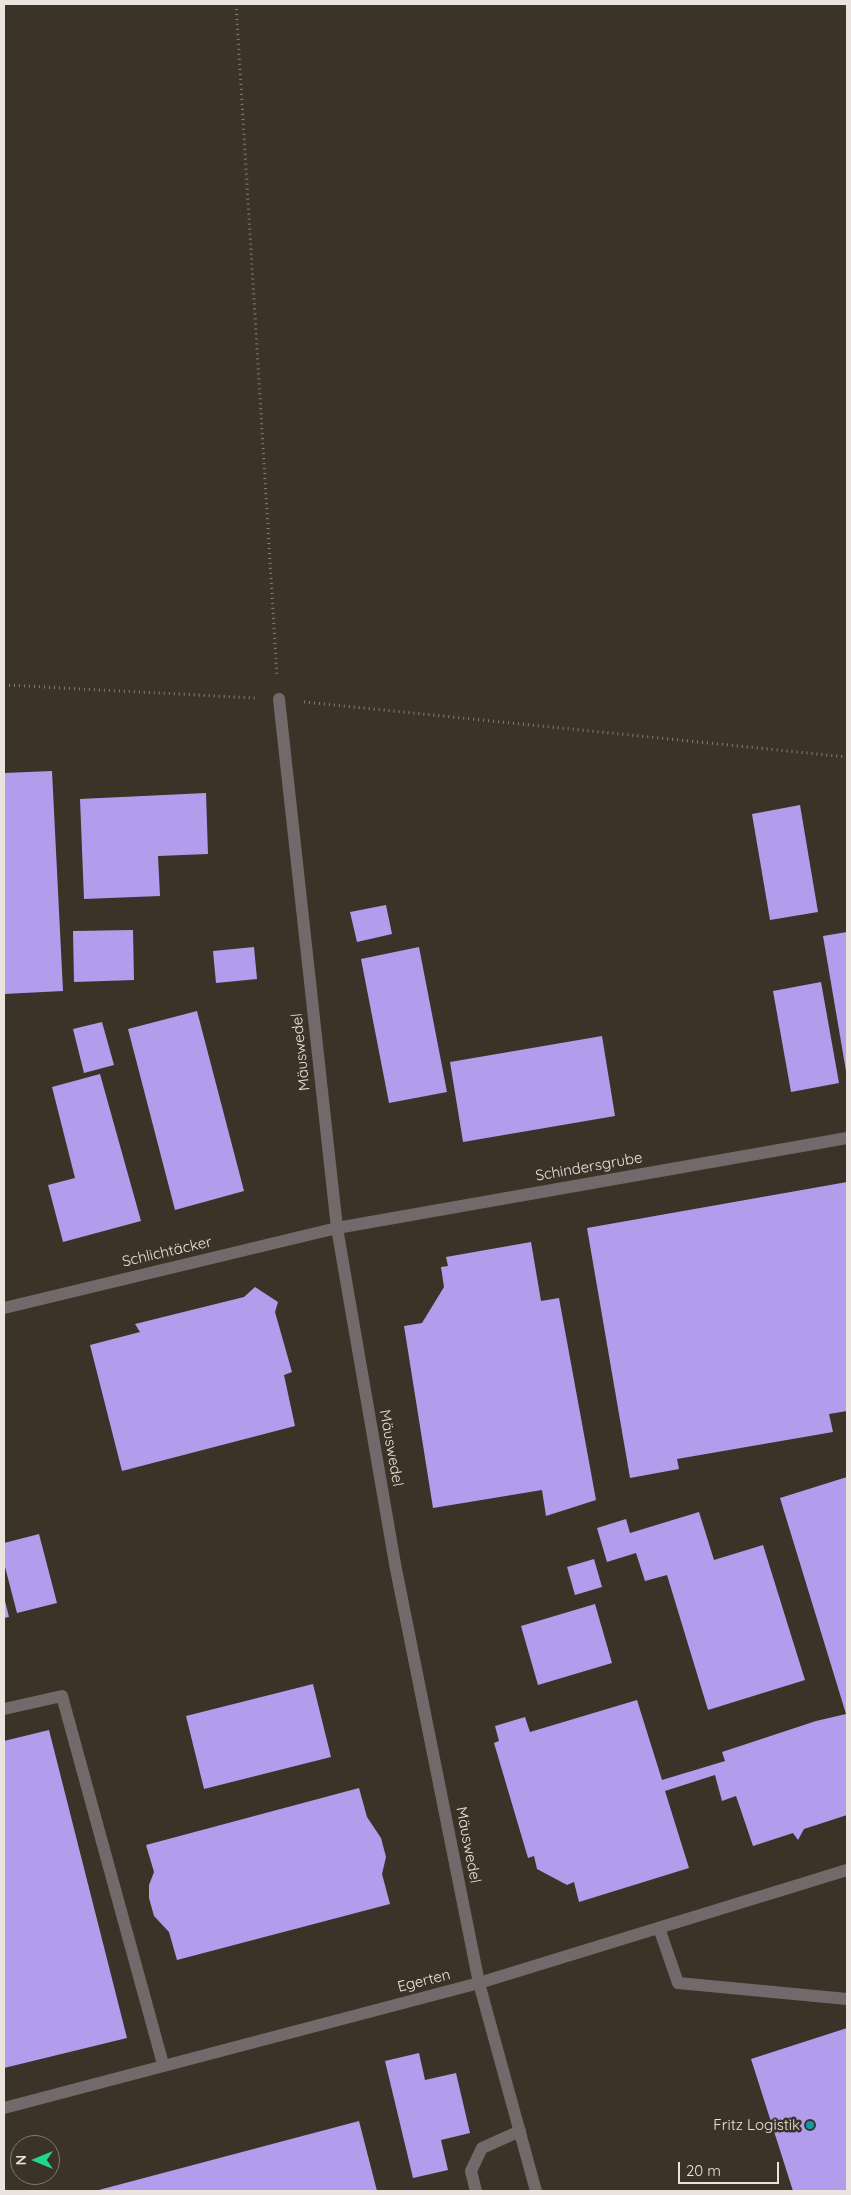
<!DOCTYPE html>
<meta charset="utf-8">
<style>
body{margin:0}
#map{position:relative;width:851px;height:2195px;overflow:hidden;background:#3b3328;font-family:Quicksand,sans-serif}
canvas{display:block}
.frame{position:absolute;inset:0;border:5px solid #e9e4dd;pointer-events:none}
.north{position:absolute;left:10px;top:2135px;width:50px;height:50px;box-sizing:border-box;background:#3b3328;border:1px solid #817a70;border-radius:50%;rotate:270deg;font-size:14px;font-weight:700;line-height:20px;text-align:center;color:#e9e4dd}
.north::after{content:'';display:block;margin:auto;width:18px;height:22px;background:#20d887;clip-path:polygon(50% 0,100% 100%,50% 72%,0 100%)}
.scale{position:absolute;left:678px;top:2162px;width:101px;height:22px;box-sizing:border-box;border:2px solid #e9e4dd;border-top:0;padding-left:6px;font-size:15px;line-height:18px;white-space:nowrap;color:#e9e4dd;-webkit-text-stroke:4px #3b3328;paint-order:stroke}
</style>
<div id="map">
<canvas width="851" height="2195"></canvas>
<div class="frame"></div>
<div class="north">N</div>
<div class="scale">20 m</div>
</div>
<script>
const context = document.querySelector('canvas').getContext('2d');
context.lineJoin = 'round';
function fillPath(path, color) { context.fillStyle = color; context.fill(path, 'evenodd'); }
function stroke(path, color, width, dash) { context.strokeStyle = color; context.lineWidth = width; context.lineCap = dash ? 'butt' : 'round'; context.setLineDash(dash || []); context.stroke(path); }
function drawText(font, color, halo, rows, align = 'center') {
  context.font = font + ' Quicksand,sans-serif'; context.lineWidth = 5; context.setLineDash([]); context.textBaseline = 'middle'; context.strokeStyle = halo; context.fillStyle = color; for (const [text, x, y, turn = 0] of rows) {
    context.save(); context.translate(x, y); context.rotate((+turn || 0) * Math.PI / 180); context.textAlign = isNaN(turn) ? turn : align; if (halo) context.strokeText(text, 0, 0); context.fillText(text, 0, 0); context.restore();
  }
}
const building = new Path2D(`
 M52 771 63 991 4 994V773Z
 M206 793 208 854 158 856 160 896 84 899 80 799Z
 M800 805 818 912 770 920 752 814Z
 M386 905 392 934 357 942 350 912Z
 M133 930 134 980 74 982 73 931Z
 M847 932V1071H846L823 936Z
 M254 947 257 979 216 983 213 951Z
 M419 947 447 1092 389 1103 361 959Z
 M821 982 839 1083 791 1092 773 991Z
 M197 1011 244 1191 175 1210 128 1029Z
 M102 1022 114 1065 84 1073 73 1029Z
 M602 1036 615 1116 463 1142 450 1062Z
 M100 1074 141 1221 63 1242 48 1185 75 1178 52 1087Z
 M847 1182V1411L829 1414 833 1432 677 1459 679 1469 630 1478 587 1228Z
 M531 1242 541 1301 559 1298 596 1500 546 1516 542 1490 433 1508 404 1326 422 1323 444 1287 441 1267 448 1266 446 1257Z
 M255 1287 278 1302 275 1312 292 1372 284 1375 295 1426 122 1471 90 1345 140 1332 135 1324 244 1297Z
 M847 1477V1815L804 1829 798 1840 793 1833 753 1846 736 1796 722 1801 715 1775 665 1791 689 1868 579 1902 574 1882 567 1885 537 1869 534 1856 528 1858 494 1743 499 1741 495 1726 525 1717 530 1732 637 1700 662 1780 725 1761 722 1752 816 1721 846 1714 780 1498Z
 M699 1512 714 1560 763 1545 805 1680 708 1710 667 1575 645 1581 636 1553 607 1562 597 1528 626 1519 630 1533Z
 M39 1534 57 1603 17 1613 4 1563V1543Z
 M594 1559 602 1587 575 1595 567 1567Z
 M4 1597 9 1617 4 1618Z
 M595 1604 612 1663 538 1685 521 1626Z
 M313 1684 331 1757 204 1789 186 1716Z
 M49 1730 127 2038 4 2068V1741Z
 M359 1788 367 1817 381 1838 386 1857 382 1874 390 1904 177 1960 169 1932 154 1916 149 1898V1885L154 1872 146 1845Z
 M847 2028V2191H793L751 2059Z
 M419 2053 425 2080 456 2073 470 2133 441 2140 448 2170 413 2178 385 2061Z
 M359 2121 377 2191H95Z`);
const path = new Path2D(`
 M236 4 277 676
 M4 685 255 698
 M304 702 847 757`);
const service = new Path2D(`
 M4 1709 62 1696 163 2064
 M659 1928 678 1983 847 1999
 M476 2191 471 2171 482 2148 520 2131`);
const minor = new Path2D(`
 M279 699 337 1228 395 1564 479 1983 536 2191
 M4 1308 337 1228 847 1138
 M4 2108 479 1983 847 1870`);
const markers = [
 [810,2125,5,"#0f9aa8"]
];
const streetNames = [
 ["Mäuswedel",301,1052,-96],
 ["Schindersgrube",589,1167,-10],
 ["Schlichtäcker",167,1252,-13],
 ["Mäuswedel",391,1448,80],
 ["Mäuswedel",468,1845,79],
 ["Egerten",424,1981,-14]
];
const poiNames = [
 ["Fritz Logistik",800,2125]
];
fillPath(building, '#b29dec');
stroke(path, '#867f76', 3, [1, 4]);
stroke(service, '#726a6a', 12);
stroke(minor, '#726a6a', 12);
for (const [x, y, r, color] of markers) { const dot = new Path2D(); dot.arc(x, y, r, 0, 2 * Math.PI); context.fillStyle = color; context.fill(dot); stroke(dot, '#3b3328', 2); }
drawText('15px', '#e9e4dd', '#3b3328', streetNames);
drawText('15px', '#e9e4dd', '#3b3328', poiNames, 'right');
</script>
